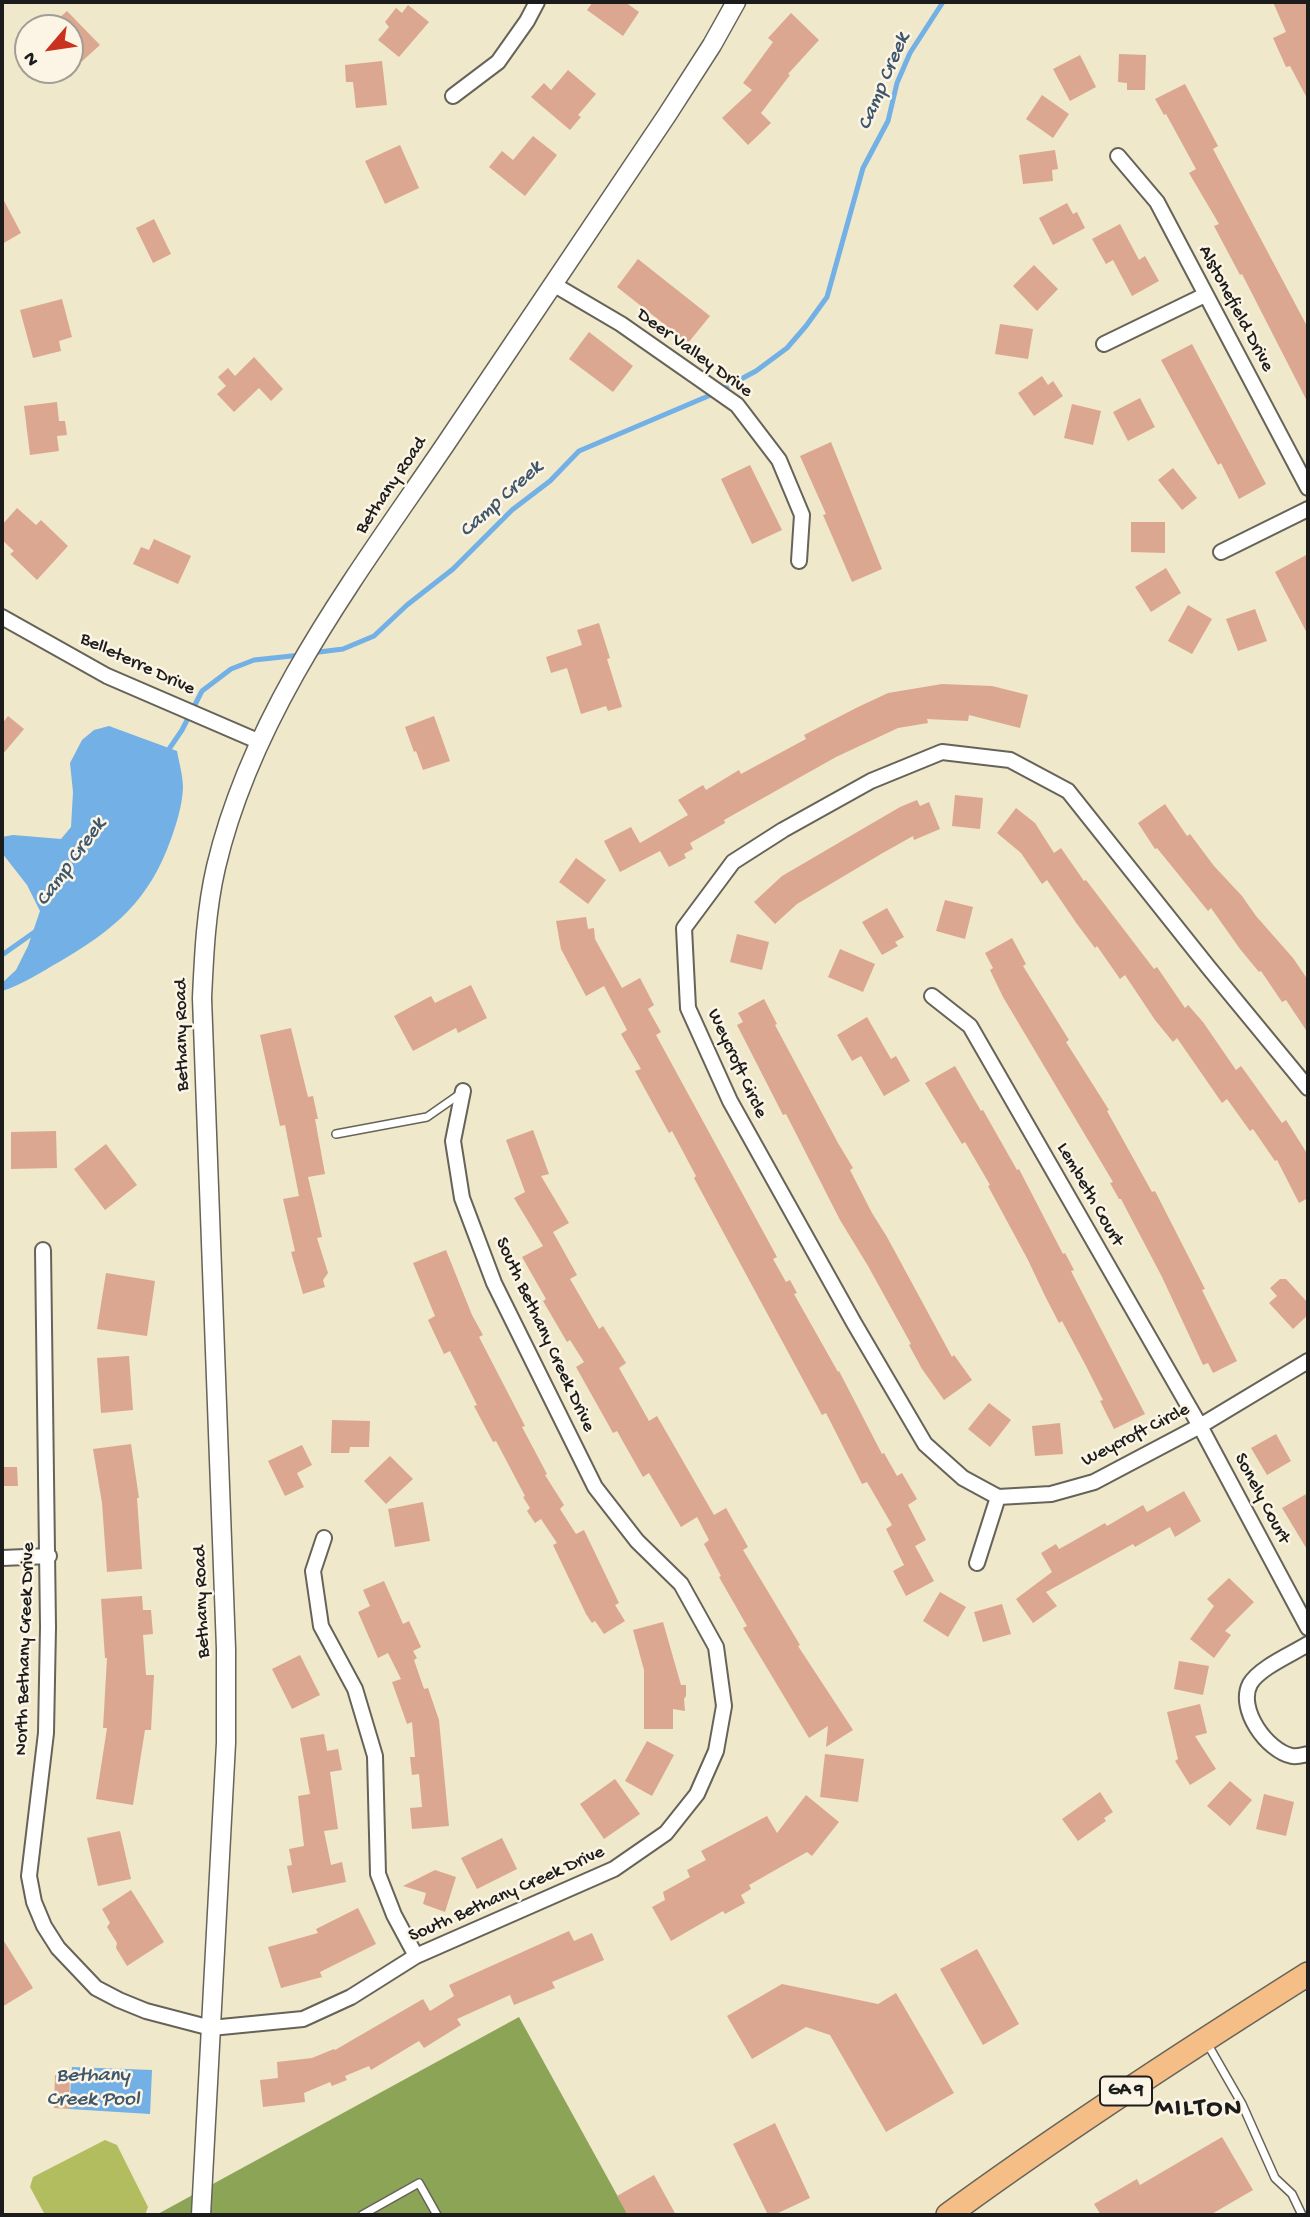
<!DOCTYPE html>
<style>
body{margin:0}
#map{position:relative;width:1310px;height:2217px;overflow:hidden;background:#efe8ca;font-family:"Gochi Hand",sans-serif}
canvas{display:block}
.frame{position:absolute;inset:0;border:4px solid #1c1c1c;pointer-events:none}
.north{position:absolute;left:14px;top:14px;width:70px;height:70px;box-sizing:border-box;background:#fcf5e5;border:2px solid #a29e95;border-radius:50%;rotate:241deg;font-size:19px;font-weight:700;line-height:28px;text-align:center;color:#1c1c1c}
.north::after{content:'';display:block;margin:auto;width:24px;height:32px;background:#c8321e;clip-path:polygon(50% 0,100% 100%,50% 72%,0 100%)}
</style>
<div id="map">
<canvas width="1310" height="2217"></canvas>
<div class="frame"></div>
<div class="north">N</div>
</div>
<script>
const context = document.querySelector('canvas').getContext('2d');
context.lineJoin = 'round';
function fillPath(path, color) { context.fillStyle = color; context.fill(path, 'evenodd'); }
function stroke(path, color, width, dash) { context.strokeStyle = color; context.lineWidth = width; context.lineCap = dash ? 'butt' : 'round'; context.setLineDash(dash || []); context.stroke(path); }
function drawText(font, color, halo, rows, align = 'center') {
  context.font = font + ' "Gochi Hand",sans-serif'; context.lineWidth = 5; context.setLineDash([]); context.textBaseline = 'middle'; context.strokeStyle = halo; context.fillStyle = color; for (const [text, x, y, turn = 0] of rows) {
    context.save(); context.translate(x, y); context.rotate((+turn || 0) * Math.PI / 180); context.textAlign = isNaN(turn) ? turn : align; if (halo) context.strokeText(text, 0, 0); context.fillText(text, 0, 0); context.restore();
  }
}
const green = new Path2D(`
 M105 2140 117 2145 148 2207 145 2215H45L30 2187 33 2177Z`);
const forest = new Path2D(`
 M519 2017 628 2215H156Z`);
const water = new Path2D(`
 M109 726 177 751C179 762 183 776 183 788 182 806 177 822 171 839 149 901 114 930 59 962 41 972 22 985 2 991V983L16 970 28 946 40 911 27 885 2 853V837L13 835 61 839 71 827 73 792 70 763 82 740 94 730Z
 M72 2067 152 2070 150 2114 69 2109Z`);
const stream = new Path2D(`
 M311 653 343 649 374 636 407 605 453 569 512 510 550 481 579 451 713 394 756 371 787 348 806 326 827 297 863 168 888 121 897 83 910 53 943 2
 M167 752 182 730 202 691 231 669 254 660 301 655
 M2 955 36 931`);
const building = new Path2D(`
 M593 2H625L639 12 623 36 587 10Z
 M1273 2H1308V100L1290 66 1286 67 1273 38 1286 32Z
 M408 5 429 22 399 57 378 40 389 27 385 22 396 8 402 13Z
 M67 11 100 45 70 72V28H48Z
 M791 13 819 40 788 74 790 75 761 113 771 123 748 145 722 118 752 90 743 83 773 42 768 38Z
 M1119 54 1146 55 1145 90H1127V83L1118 82Z
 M1080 55 1096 87 1070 101 1053 69Z
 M382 61 387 105 356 108 353 82H346L345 65Z
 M568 70 596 94 578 115 581 117 570 130 531 97 544 83 551 90Z
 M1185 84 1218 146 1213 149 1308 328V403L1242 274 1240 275 1214 226 1219 224 1189 173 1196 169 1166 114 1164 115 1155 99Z
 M1042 95 1069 114 1053 138 1026 119Z
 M533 136 557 155 525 196 489 167 502 151 513 160Z
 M400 145 419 188 385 204 365 161Z
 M1055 150 1058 169 1052 170 1053 181 1023 184 1019 155Z
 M2 197 21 233 2 244Z
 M1067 203 1073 214 1077 212 1085 228 1053 245 1039 218Z
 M154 219 171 254 153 263 136 228Z
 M1120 224 1139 260 1145 256 1159 281 1132 296 1113 260 1106 264 1092 239Z
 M638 259 710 316 688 343 617 287Z
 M1034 265 1058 289 1037 311 1013 286Z
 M62 299 72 337 59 341 61 351 33 358 20 310Z
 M1000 324 1033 329 1028 359 995 354Z
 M589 332 633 366 613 392 569 359Z
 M1192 344 1266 484 1239 499 1221 463 1218 465 1161 360Z
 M254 357 283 389 271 401 259 388 234 412 217 394 226 386 218 377 228 368 235 376Z
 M1042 376 1048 385 1053 381 1063 396 1034 416 1018 393Z
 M1140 398 1155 427 1128 441 1113 412Z
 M57 402 59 421H65L67 435 57 436 59 451 30 455 24 406Z
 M1072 404 1101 411 1093 445 1064 438Z
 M831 442 882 569 852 582 823 515 826 514 800 456Z
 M750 465 782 530 752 544 721 479Z
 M1173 468 1197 498 1182 510 1158 480Z
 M17 508 36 525 41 520 68 546 37 580 10 554 14 551 2 540V525Z
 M1131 522H1165V553L1131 552Z
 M154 539 191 556 178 584 133 564 141 547 149 550Z
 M1308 554V635L1275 572Z
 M1166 568 1181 593 1151 612 1135 587Z
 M1188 605 1212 619 1192 654 1168 641Z
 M1255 609 1267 641 1238 651 1226 619Z
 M599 623 610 658 607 659 622 707 608 711 606 706 581 714 567 668 551 673 546 657 582 645 577 630Z
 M942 684 992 686 1028 695 1020 728 969 715 968 721 927 719 928 723 898 728 836 757 724 820 725 823 690 843 693 849 684 854 686 858 669 867 660 851 620 872 604 841 631 827 640 843 688 815 678 800 703 785 706 790 739 770 741 774 806 739 804 735 856 708 888 693Z
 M8 716 24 729 2 755V724Z
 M434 716 450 761 423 770 416 751 414 752 405 727Z
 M955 795 983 798 980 829 952 826Z
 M917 800 920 806 929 802 940 829 914 840 913 836 881 854 797 904 775 924 754 902 782 876 900 807Z
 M1165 804 1187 836 1190 834 1214 866 1242 896 1256 916 1293 958 1308 980V1033L1286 1000 1282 1002 1261 971 1259 972 1240 949 1211 908 1208 911 1157 848 1155 849 1138 823Z
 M1016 808 1035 823 1054 853 1061 848 1084 881 1086 880 1154 969 1157 967 1185 1008 1188 1005 1203 1022 1236 1070 1241 1066 1282 1123 1286 1120 1308 1155V1198L1299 1203 1277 1160 1275 1161 1253 1129 1250 1131 1227 1099 1222 1103 1177 1038 1173 1042 1155 1020 1125 975 1120 979 1097 946 1095 948 1077 924 1047 880 1042 884 1021 853 997 833Z
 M576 858 606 880 588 904 559 882Z
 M945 900 973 907 965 939 936 931Z
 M887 908 904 937 895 942 898 946 882 955 862 922Z
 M586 917 588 929 594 928 595 939 622 988 640 978 654 1005 648 1009 661 1032 656 1035 777 1257 773 1259 786 1282 790 1280 797 1293 794 1294 838 1372 839 1371 882 1454 884 1453 897 1476 902 1473 917 1499 908 1505 926 1540 915 1546 934 1581 906 1596 893 1571 904 1565 886 1529 892 1525 867 1482 862 1484 826 1413 822 1415 694 1178 696 1176 672 1131 669 1133 635 1071 641 1069 621 1034 627 1030 604 986 586 996 561 949 556 921Z
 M737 934 769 942 762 970 730 962Z
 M1012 938 1026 964 1023 966 1069 1040 1066 1042 1109 1110 1107 1111 1152 1192 1155 1191 1205 1289 1202 1290 1237 1361 1213 1373 1208 1363 1203 1365 1162 1277 1121 1199H1119L1110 1183 1113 1182 1003 997 990 970 993 968 985 953Z
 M840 949 875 964 863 992 828 977Z
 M471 985 487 1018 458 1033 456 1028 413 1051 394 1016 431 996 435 1003Z
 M764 999 777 1024 775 1025 838 1143 853 1168 850 1170 872 1213 887 1237 952 1357 954 1355 972 1380 944 1400 922 1369 909 1345 911 1344 868 1266 840 1220 786 1114 783 1115 737 1025 743 1022 738 1013Z
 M867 1017 891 1059 896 1056 910 1081 884 1096 861 1056 852 1061 837 1035Z
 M291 1028 308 1097 313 1096 318 1119H315L325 1174 308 1177 322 1237 317 1238 328 1273 323 1280 325 1287 303 1294 291 1252 295 1251 283 1199 299 1196 285 1125 280 1126 260 1035Z
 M955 1066 981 1111 983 1110 1017 1170 1019 1169 1063 1254 1065 1253 1074 1270 1071 1271 1145 1414 1114 1429 1100 1401 1103 1400 1086 1366 1062 1321 1059 1323 1045 1296 1028 1260 988 1186 990 1185 965 1142 962 1144 925 1083Z
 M533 1130 549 1174 541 1176 569 1223 553 1232 577 1275 570 1279 599 1329 603 1326 626 1363 619 1368 649 1421 657 1416 714 1515 726 1508 748 1547 743 1550 800 1645 798 1646 853 1730 826 1747 828 1726 809 1738 743 1628 747 1626 719 1577 721 1576 704 1544 709 1540 697 1517 681 1527 649 1473 643 1477 617 1431 613 1433 576 1367 584 1362 570 1340 567 1342 543 1301 546 1299 522 1257 543 1246 514 1198 525 1192 506 1140Z
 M56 1131 57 1168 11 1169V1132Z
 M106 1144 137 1185 105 1210 74 1169Z
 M446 1250 472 1315 483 1335 479 1337 525 1426 522 1427 547 1474 545 1475 564 1505 560 1509 576 1534 584 1530 619 1603 615 1605 625 1621 604 1634 595 1621 592 1623 586 1614 553 1545 557 1543 541 1519 535 1523 527 1511 530 1508 523 1497 525 1496 496 1441 493 1442 474 1406 477 1405 450 1351 444 1354 428 1320 435 1316 413 1263Z
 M106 1273 155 1281 147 1336 97 1329Z
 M1280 1279H1286L1308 1303V1315L1293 1329 1269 1303 1277 1296 1270 1288Z
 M129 1356 133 1410 101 1413 97 1358Z
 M989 1403 1011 1420 990 1447 968 1429Z
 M332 1420 370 1421 369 1447H350L349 1453H331Z
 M1060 1423 1063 1454 1035 1456 1032 1426Z
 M1276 1434 1291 1461 1267 1475 1251 1448Z
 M131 1444 139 1498H137L142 1569 107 1572 102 1503 93 1449Z
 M302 1445 312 1465 297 1473 304 1487 285 1496 268 1461Z
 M390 1456 413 1479 386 1504 364 1481Z
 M2 1467H17L18 1486H2Z
 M1184 1491 1201 1521 1175 1537 1170 1527 1135 1547 1133 1544 1046 1592 1057 1606 1033 1623 1016 1599 1052 1572 1041 1553 1056 1544 1059 1549 1070 1543 1105 1523 1107 1526 1143 1505 1147 1512Z
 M1308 1493V1551L1282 1508Z
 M423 1502 430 1541 395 1547 388 1509Z
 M1229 1578 1254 1602 1225 1631 1231 1635 1214 1658 1190 1639 1214 1606 1207 1599Z
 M384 1581 403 1624 409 1621 421 1647 413 1651 417 1658 414 1660 424 1689 428 1688 439 1720 449 1826 412 1829 410 1808 422 1807 419 1774 412 1775 410 1757H415L412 1722 407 1724 392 1682 401 1679 388 1653 378 1658 358 1612 370 1606 363 1590Z
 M940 1592 966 1607 948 1637 923 1621Z
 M142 1596 143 1610H151L153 1634 143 1635 146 1675H154L151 1730H145L133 1805 96 1799 107 1728H103L107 1658H105L101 1599Z
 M1002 1604 1011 1634 983 1642 974 1612Z
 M663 1622 681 1685H686V1696L684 1699 685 1711 673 1709V1729H644V1670L633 1630Z
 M300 1655 320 1695 292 1709 272 1669Z
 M1179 1661 1209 1666 1203 1695 1174 1689Z
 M1200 1704 1207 1733 1195 1736 1216 1769 1190 1785 1175 1761 1178 1759 1167 1712Z
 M324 1734 327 1751 338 1749 342 1770 330 1772 338 1829 324 1831 331 1865 342 1862 346 1882 292 1893 287 1866 292 1865 289 1849 304 1846 298 1796 310 1794 300 1738Z
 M647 1741 674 1755 652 1796 625 1781Z
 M825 1754 864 1759 858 1802 820 1797Z
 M615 1779 640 1814 604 1839 580 1804Z
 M1230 1781 1252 1800 1230 1826 1207 1806Z
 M1100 1792 1113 1812 1104 1818 1106 1821 1078 1841 1062 1819Z
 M1264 1794 1294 1802 1286 1836 1256 1829Z
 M806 1795 839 1822 812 1856 807 1852 749 1885 751 1889 741 1895 745 1903 725 1914 723 1911 671 1941 652 1907 665 1900 663 1892 690 1877 687 1870 706 1860 701 1851 767 1816 777 1833Z
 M120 1831 131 1879 98 1886 87 1838Z
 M502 1838 517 1869 477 1889 461 1858Z
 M435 1870 456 1877 445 1912 423 1904 426 1893 403 1886Z
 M131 1890 164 1942 127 1966 116 1948 117 1943 107 1927 110 1923 102 1909Z
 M358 1908 376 1944 320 1972 322 1977 281 1988 268 1947 318 1933 316 1929Z
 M569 1931 574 1941 592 1933 604 1960 552 1982 555 1988 514 2005 510 1995 457 2019 461 2025 424 2048 419 2041 371 2070 369 2066 345 2076 347 2080 332 2086 330 2082 304 2093 305 2102 263 2107 260 2080 278 2078 277 2062 312 2058 334 2049 335 2050 423 1999 430 2011 454 1996 449 1985Z
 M2 1938 33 1988 2 2007Z
 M977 1949 1019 2024 983 2045 940 1969Z
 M782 1984 878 2004 896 1993 954 2093 886 2132 830 2035 806 2027 752 2059 727 2016Z
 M55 2075 70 2076 69 2109 54 2108Z
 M775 2123 810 2198 774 2215H768L733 2144Z
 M1222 2137 1253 2190 1210 2215H1101L1094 2204 1137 2179 1140 2185Z
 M654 2175 676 2215H628L617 2196Z`);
const service = new Path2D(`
 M336 1134 427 1117 460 1094
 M1207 2043 1242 2104 1275 2178 1292 2194 1302 2215
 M362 2215 419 2183 437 2215`);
const minor = new Path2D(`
 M453 96 498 62 527 21 537 2
 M1118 156 1157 202 1308 488
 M553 284 621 324 737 405 779 460 802 515 799 561
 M1104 344 1205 295
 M1221 552 1308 509
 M2 617 107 676 260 742
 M932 996 970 1026 1200 1426 1308 1628
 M1308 1088 1209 968 1068 791 1010 760 942 752 871 781 783 830 733 862 684 928 688 1008 730 1101 854 1323 925 1444 963 1478 998 1497 1051 1494 1094 1482 1200 1426 1308 1361
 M43 1250 48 1627 46 1733 29 1876 34 1902 44 1926 58 1948 96 1988 119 2000 146 2011 211 2028 303 2019 351 1997 416 1956 614 1869 666 1833 697 1794 716 1751 724 1706 716 1647 681 1584 637 1541 595 1487 494 1283 462 1198 453 1141 463 1091
 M324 1538 313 1571 321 1626 355 1689 375 1756 378 1874 394 1915 416 1956
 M2 1558 49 1556
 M977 1563 998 1497
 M1308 1644C1292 1654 1259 1668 1250 1684 1237 1709 1267 1751 1292 1756 1297 1757 1303 1755 1308 1754`);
const tertiary = new Path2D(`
 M201 2215 226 1743V1649L202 998C204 954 206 910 216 867 253 710 356 576 445 445 519 335 593 225 667 115L712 45 736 2`);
const primary = new Path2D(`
 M948 2215C1064 2130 1186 2051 1308 1974`);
const shields = [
 [1126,2091,52]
];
const shieldNames = [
 ["GA 9",1126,2091]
];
const streetNames = [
 ["Alstonefield Drive",1235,309,62],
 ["Deer Valley Drive",694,354,36],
 ["Bethany Road",392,486,-56],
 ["Belleterre Drive",137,665,25],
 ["Bethany Road",183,1035,-91],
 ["Weycroft Circle",736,1064,65],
 ["Lembeth Court",1089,1195,60],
 ["South Bethany Creek Drive",544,1335,65],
 ["Weycroft Circle",1136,1436,-27],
 ["Sonely Court",1261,1499,62],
 ["Bethany Road",203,1602,-92],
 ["North Bethany Creek Drive",26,1649,-88],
 ["South Bethany Creek Drive",507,1895,-24]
];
const waterNames = [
 ["Camp Creek",885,82,-67],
 ["Camp Creek",502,500,-42],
 ["Camp Creek",72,863,-54],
 ["Bethany",93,2077],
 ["Creek Pool",93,2101]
];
const districtNames = [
 ["MILTON",1199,2110]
];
fillPath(green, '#b1bd5f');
fillPath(forest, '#8ca456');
fillPath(water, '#72b0e5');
stroke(stream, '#72b0e5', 5);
fillPath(building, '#dca790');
stroke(service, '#666359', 10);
stroke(minor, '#666359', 18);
stroke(tertiary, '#666359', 21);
stroke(primary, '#666359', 26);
stroke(service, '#fff', 7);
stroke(minor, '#fff', 14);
stroke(tertiary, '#fff', 18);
stroke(primary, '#f6be87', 23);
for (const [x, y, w] of shields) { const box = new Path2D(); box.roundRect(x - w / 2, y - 14.5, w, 29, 5); context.fillStyle = '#fcf5e5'; context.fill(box); stroke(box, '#1c1c1c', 2); }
drawText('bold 18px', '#1c1c1c', null, shieldNames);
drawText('19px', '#1c1c1c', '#fcf5e5', streetNames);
drawText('italic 21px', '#3e576c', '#fcf5e5', waterNames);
context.letterSpacing = '2px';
drawText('bold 26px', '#1c1c1c', '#fcf5e5', districtNames);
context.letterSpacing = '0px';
</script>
